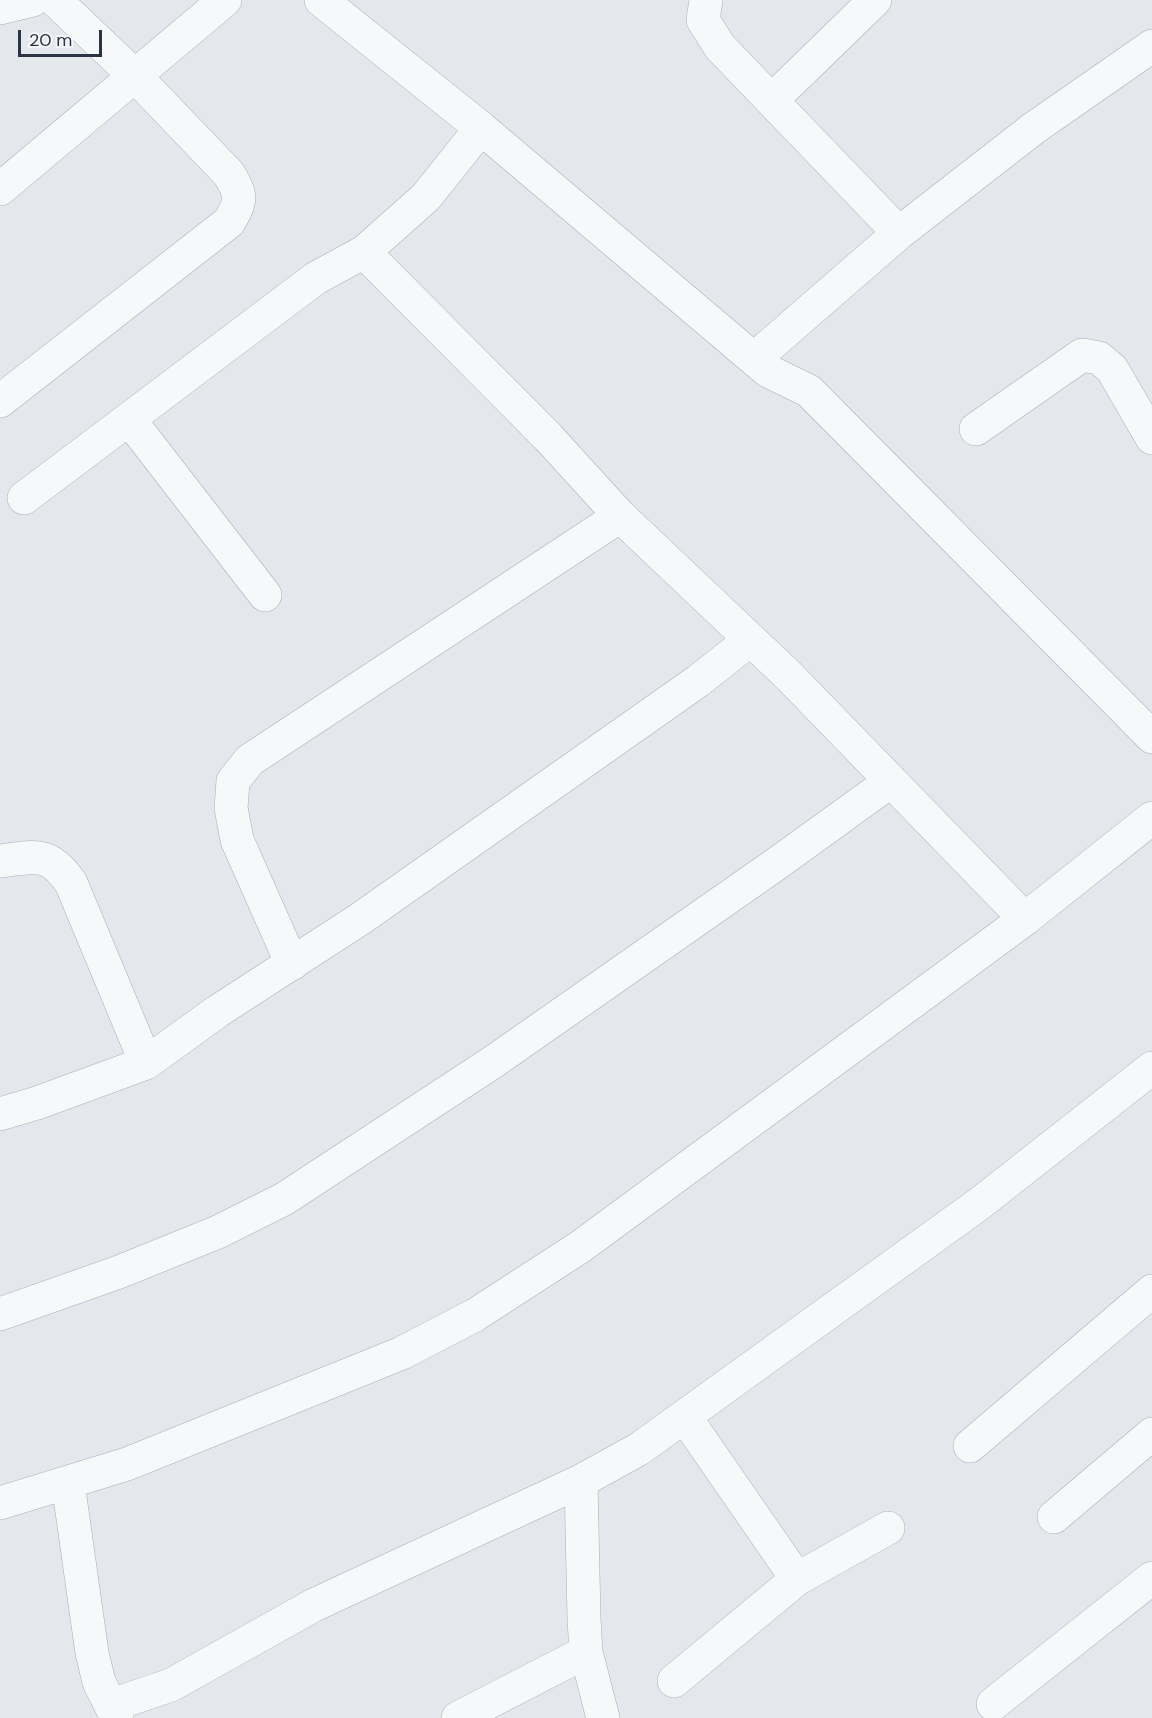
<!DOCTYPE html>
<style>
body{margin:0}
#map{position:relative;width:1152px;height:1718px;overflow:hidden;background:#e4e7ec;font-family:"DM Sans",sans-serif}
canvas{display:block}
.scale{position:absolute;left:18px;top:30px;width:84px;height:27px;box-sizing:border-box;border:3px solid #2b3445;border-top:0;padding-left:8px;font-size:18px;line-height:21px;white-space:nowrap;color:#2b3445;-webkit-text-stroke:4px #f4f6f9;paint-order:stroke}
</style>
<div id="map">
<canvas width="1152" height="1718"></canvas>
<div class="scale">20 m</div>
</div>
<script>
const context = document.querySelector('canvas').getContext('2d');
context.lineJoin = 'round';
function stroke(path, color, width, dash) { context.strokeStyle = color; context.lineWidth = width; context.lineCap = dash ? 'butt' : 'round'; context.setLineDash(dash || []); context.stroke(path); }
const minor = new Path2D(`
 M321 0 481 128 768 371 809 391 1152 737
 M706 0 703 20 720 47 899 233
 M0 8 33 0
 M772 100 875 0
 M0 189 225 0
 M364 252 548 437 620 516 788 675 1025 919
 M754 359 899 233 1034 128 1152 46
 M0 401 229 222C242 200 242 196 229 174L136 77 55 0
 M129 419 265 595
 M976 429 1082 355 1099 358 1112 369 1152 438
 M24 498 316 278 364 252 426 197 481 128
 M0 861C35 857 48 850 71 883L146 1063
 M292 964 237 840 231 808 233 781 250 760 620 516
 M0 1114 37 1103 146 1063 218 1011 360 919 698 681 750 640
 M0 1314 119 1272 218 1232 284 1199 493 1062 779 862 891 781
 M685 1417 797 1579 888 1528
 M970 1446 1152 1291
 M581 1481 584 1619 586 1652 603 1718
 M68 1483 92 1653 99 1682 117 1718
 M0 1503 127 1464 402 1353 475 1315 580 1247 1025 919 1152 818
 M1054 1517 1152 1434
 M674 1681 797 1579
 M993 1704 1152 1578
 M112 1705 171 1685 314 1605 581 1481 639 1449 979 1204 1152 1068
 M458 1718 586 1652`);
stroke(minor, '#a9aeb7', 34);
stroke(minor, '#f7f8fa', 33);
</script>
